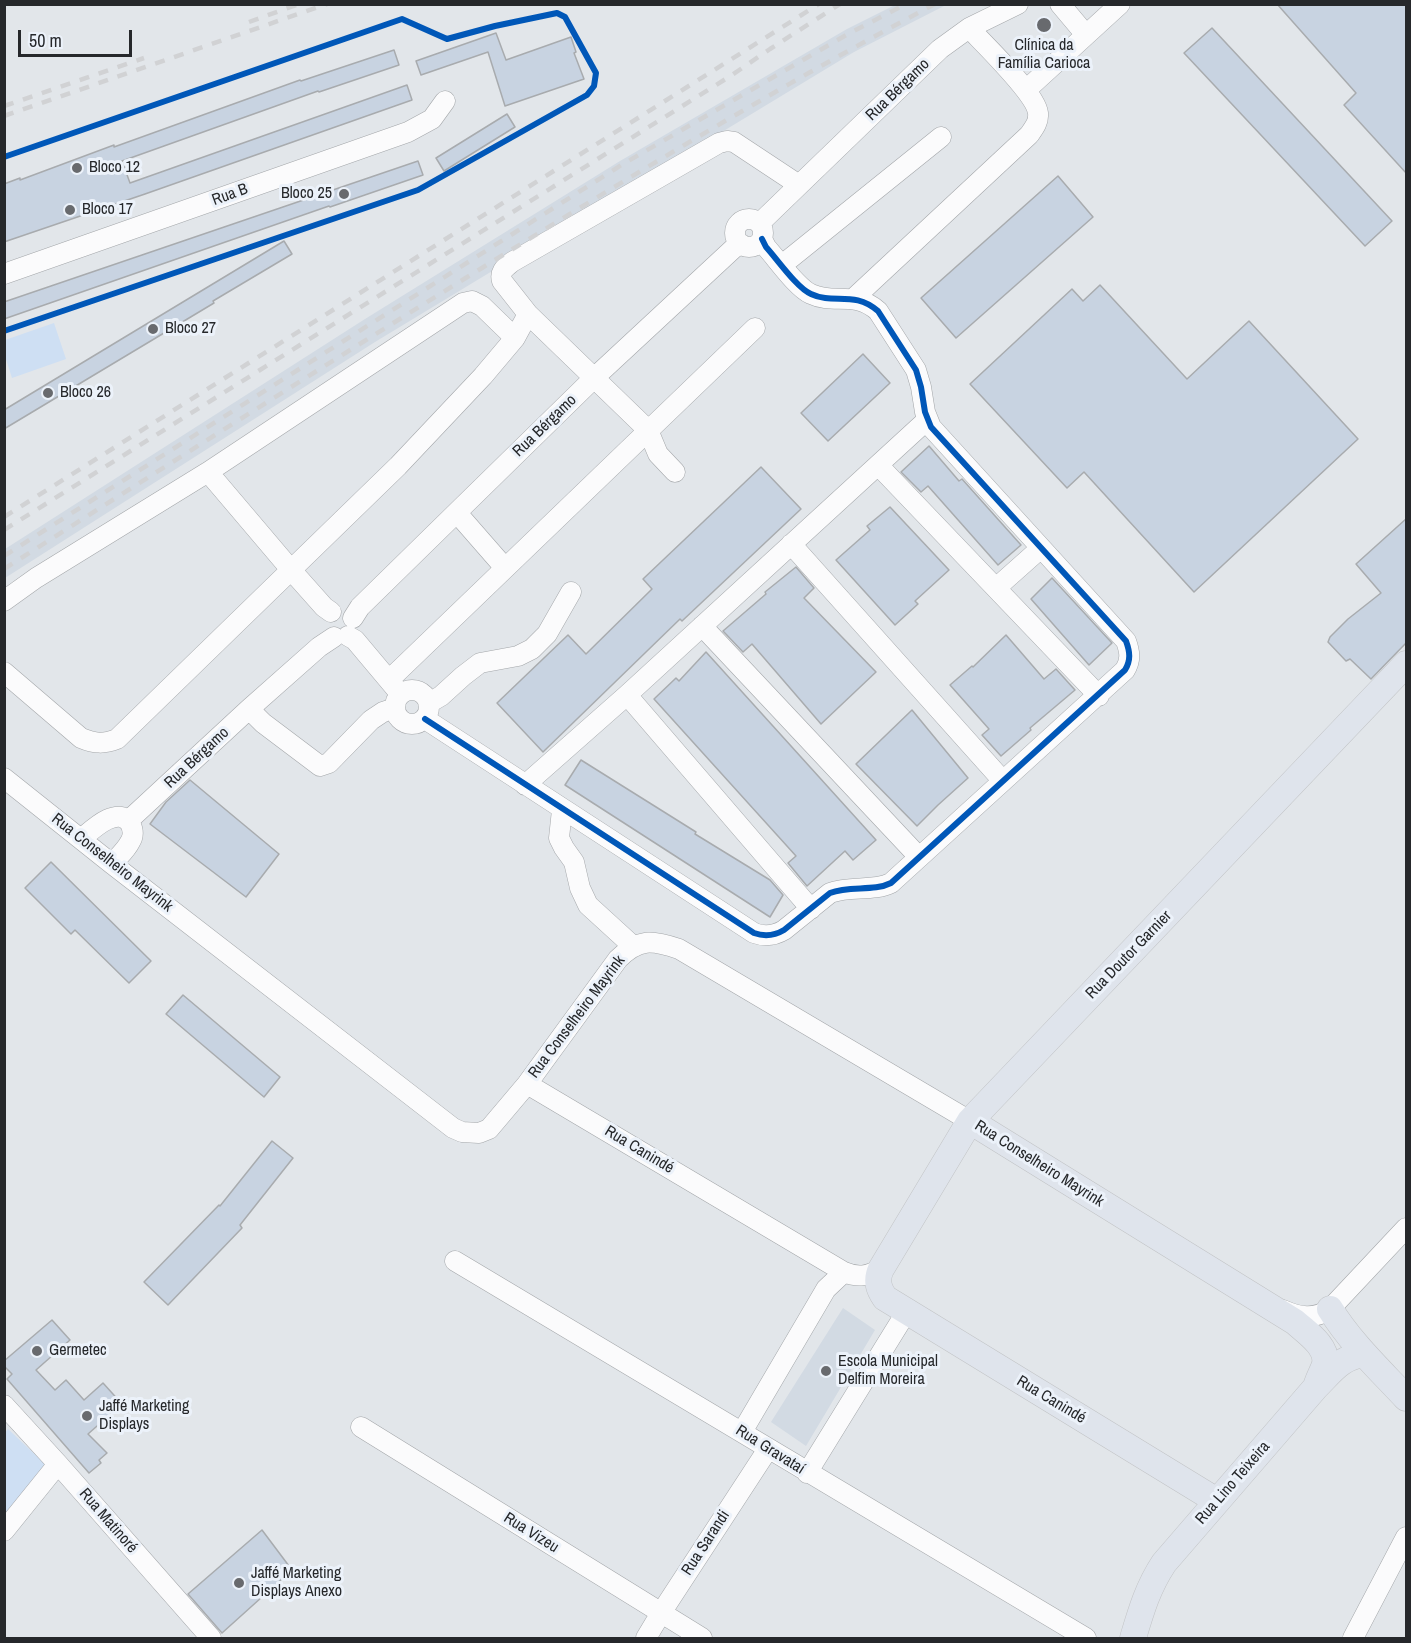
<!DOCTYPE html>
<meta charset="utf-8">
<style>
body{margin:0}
#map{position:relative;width:1411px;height:1643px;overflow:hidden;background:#e2e6ea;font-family:"Archivo Narrow",sans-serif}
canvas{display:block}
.frame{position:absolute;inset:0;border:6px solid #26282b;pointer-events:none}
.scale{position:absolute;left:18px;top:30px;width:114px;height:27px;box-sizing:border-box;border:3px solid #26282b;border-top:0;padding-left:8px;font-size:18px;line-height:21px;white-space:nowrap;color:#26282b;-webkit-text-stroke:4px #ecf2fa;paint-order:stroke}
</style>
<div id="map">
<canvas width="1411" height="1643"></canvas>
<div class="frame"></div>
<div class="scale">50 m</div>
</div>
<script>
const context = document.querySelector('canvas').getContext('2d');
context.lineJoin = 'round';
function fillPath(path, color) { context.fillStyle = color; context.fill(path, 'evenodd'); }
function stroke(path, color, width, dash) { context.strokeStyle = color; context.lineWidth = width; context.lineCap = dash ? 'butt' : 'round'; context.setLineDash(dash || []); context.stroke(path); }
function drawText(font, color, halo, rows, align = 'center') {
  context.font = font + ' "Archivo Narrow",sans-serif'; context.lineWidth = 6; context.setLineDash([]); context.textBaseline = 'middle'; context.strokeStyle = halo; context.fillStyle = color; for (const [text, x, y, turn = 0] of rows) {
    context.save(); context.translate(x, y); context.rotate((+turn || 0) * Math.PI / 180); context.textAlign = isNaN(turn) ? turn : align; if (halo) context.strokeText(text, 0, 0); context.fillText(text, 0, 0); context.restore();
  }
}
const built = new Path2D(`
 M895 5H946L854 52 375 342 5 578V549L365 319 620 161 847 29Z
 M843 1308 875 1330 806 1446 771 1422Z`);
const green = new Path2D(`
 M54 323 66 359 12 378 5 356V340Z
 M8 1429 45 1464 5 1516 4 1434Z`);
const building = new Path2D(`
 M1277 4H1407V174L1344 105 1356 93Z
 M1212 28 1392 221 1365 246 1184 53Z
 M496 33 506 60 571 37 576 52 574 53 584 79 505 106 488 52 421 75 416 61Z
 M394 50 399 65 319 92 318 91 122 161 130 183 407 85 412 100 145 194 4 242V184L20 178V180L114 145V147L300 80 301 81Z
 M507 114 515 127 444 171 436 158Z
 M418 161 423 175 330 207 329 206 4 319V302Z
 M1058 176 1093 217 956 338 921 298Z
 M284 241 292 254 213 301 214 303 4 429V410Z
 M1100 285 1187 379 1249 321 1358 439 1194 592 1084 472 1067 488 970 384 1072 289 1083 301Z
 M863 354 890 383 828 441 801 413Z
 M929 446 959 481 962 479 1021 545 998 565 928 486 921 492 901 472Z
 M761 467 801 509 682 621 680 619 543 752 497 703 568 635 586 654 652 589 643 579Z
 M890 507 949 570 915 601 918 604 895 625 836 560 870 530 867 526Z
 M1407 518V642L1371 679 1350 659 1346 661 1328 642 1330 637 1348 619 1381 593 1356 564Z
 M796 567 814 588 804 598 876 672 821 724 752 644 743 652 723 631 766 594 765 592Z
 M1052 578 1112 643 1089 665 1031 599Z
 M1006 635 1044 679 1056 669 1075 690 1030 728 1031 730 1001 756 982 735 989 729 950 685 972 666 973 667Z
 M706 652 876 840 853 860 845 851 807 886 788 863 796 856 654 699 676 678 679 681Z
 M912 710 968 778 938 805 917 826 856 764Z
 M581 760 696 832 695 834 770 880 783 895 770 917 565 785Z
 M190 780 279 854 246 897 150 824 166 802Z
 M51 862 151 961 129 983 75 930 71 934 25 888Z
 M183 995 280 1077 264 1097 166 1014Z
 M272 1141 293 1158 240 1225 242 1228 168 1305 144 1282 219 1205 220 1206Z
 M52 1320 70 1340 36 1370 55 1390 66 1380 84 1400 103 1383 122 1404 88 1434 107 1453 99 1460 101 1463 89 1473 7 1379 12 1374 4 1366V1361Z
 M262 1530 292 1570 222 1633 188 1594Z`);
const minor = new Path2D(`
 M1060 4 1086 35
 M1026 90 1120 4
 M735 233a14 14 0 1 1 28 0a14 14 0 1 1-28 0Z
 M761 224 764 219 940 49 969 28 1018 4
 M782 265 941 137
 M4 274 408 132 432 119 445 101
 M853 299 1029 135C1034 128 1039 122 1038 113 1036 94 984 44 969 28
 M878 465 1099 696
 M208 472 292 571 324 607 331 612
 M675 472 658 454 648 430 528 314 502 281C499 271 506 267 512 262L719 143 727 141 734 142 799 185
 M457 513 505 568
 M791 544 1003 781
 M996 588 1041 548
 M4 601 36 578 208 472 463 303 472 301 482 306 515 338
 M353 618 360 607 594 378 734 248 741 244
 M702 626 919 857
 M348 636 355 640 397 690
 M4 672 81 738C95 744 104 744 117 739L398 466 483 376 515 338 528 314
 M389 680 755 328
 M395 707a17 17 0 1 1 34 0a17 17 0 1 1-34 0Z
 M627 695 811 909
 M429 703 441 696 463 676 480 663 518 656 532 649 547 634 571 592
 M249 709 263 723 320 766 329 763 371 720 383 712 395 708
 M425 719 754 933C765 937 774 936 784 930L830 893C850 885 873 892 891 883L1125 670C1131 660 1130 652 1126 641L931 427 925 412 921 387 916 370 878 311C854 290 834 305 811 294 797 288 777 259 766 247L762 239
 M4 778 112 864 453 1128 462 1132 479 1133 489 1129 527 1084 618 959C639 938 652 940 679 949L970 1121
 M525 785 627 695 927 420
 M562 810 559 838 564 848 574 862 580 888 588 905 634 947
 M128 821 249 709 319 647 334 637
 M81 839C92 830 117 805 130 823 133 829 134 836 130 842 126 850 118 857 112 864
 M527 1084 844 1272C858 1278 868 1276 881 1269
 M455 1261 1086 1638
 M1283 1310C1299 1317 1314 1320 1330 1309L1406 1228
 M4 1405 58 1464 211 1638
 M361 1427 702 1638
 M742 1432 826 1289 844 1272
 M807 1473 907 1311
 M4 1531 58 1464
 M646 1638 661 1613 768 1449
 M1353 1638 1406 1537`);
const major = new Path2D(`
 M970 1121 1295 1322C1306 1332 1328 1346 1325 1364 1323 1371 1318 1379 1316 1387
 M1330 1309C1351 1343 1380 1370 1406 1398
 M1217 1501 885 1298C878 1288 876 1280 881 1269L970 1121 1406 664
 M1133 1638C1141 1611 1148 1587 1164 1563L1316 1387C1333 1370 1340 1358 1364 1354`);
const rail = new Path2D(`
 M249 22 299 4
 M4 106 144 58
 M4 116 327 4
 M4 517 819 4
 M4 530 732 75 770 49 840 4
 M4 556 623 164 848 34 906 4
 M4 569C166 466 328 363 490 263 636 173 783 84 935 4`);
const cycleway = new Path2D(`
 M4 157 402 19 447 39 495 26 557 13 565 17 596 73 594 86 587 95 418 190 4 331
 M425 719 754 933C765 937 774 936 784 930L830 893C850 885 873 892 891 883L1125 670C1131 660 1130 652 1126 641L931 427 925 412 921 387 916 370 878 311C854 290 834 305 811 294 797 288 777 259 766 247L762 239`);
const markers = [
 [1044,25,8,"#686a6e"],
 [77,168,6,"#686a6e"],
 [344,194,6,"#686a6e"],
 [70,210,6,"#686a6e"],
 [153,329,6,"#686a6e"],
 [48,393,6,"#686a6e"],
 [37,1351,6,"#686a6e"],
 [826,1371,6,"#686a6e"],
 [87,1416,6,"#686a6e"],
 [239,1583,6,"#686a6e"]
];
const poiNames = [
 ["Clínica da",1044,46,"center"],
 ["Família Carioca",1044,64,"center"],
 ["Bloco 12",89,168],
 ["Bloco 25",332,194,"right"],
 ["Bloco 17",82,210],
 ["Bloco 27",165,329],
 ["Bloco 26",60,393],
 ["Germetec",49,1351],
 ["Escola Municipal",838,1362],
 ["Delfim Moreira",838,1380],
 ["Jaffé Marketing",99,1407],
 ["Displays",99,1425],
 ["Jaffé Marketing",251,1574],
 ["Displays Anexo",251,1592]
];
const streetNames = [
 ["Rua Bérgamo",898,90,-44],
 ["Rua B",230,195,-20],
 ["Rua Bérgamo",545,426,-44],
 ["Rua Bérgamo",197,758,-43],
 ["Rua Conselheiro Mayrink",112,863,38],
 ["Rua Doutor Garnier",1129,955,-46],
 ["Rua Conselheiro Mayrink",577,1017,-53],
 ["Rua Canindé",639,1150,31],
 ["Rua Conselheiro Mayrink",1039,1164,32],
 ["Rua Canindé",1051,1400,31],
 ["Rua Gravataí",770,1450,32],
 ["Rua Lino Teixeira",1233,1483,-49],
 ["Rua Matinoré",108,1521,49],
 ["Rua Vizeu",531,1533,32],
 ["Rua Sarandi",706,1543,-57]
];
fillPath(built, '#d2dae3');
fillPath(green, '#cedff3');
fillPath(building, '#c8d3e1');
stroke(building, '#a8abae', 1.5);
stroke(minor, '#a3a6a9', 21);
stroke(major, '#c1c3c5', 27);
stroke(minor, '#fbfbfc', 20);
stroke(major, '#dfe4ec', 26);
stroke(rail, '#d1d2d4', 4.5, [10, 10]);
stroke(cycleway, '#0057b8', 6);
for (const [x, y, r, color] of markers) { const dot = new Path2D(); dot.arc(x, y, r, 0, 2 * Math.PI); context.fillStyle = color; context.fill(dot); stroke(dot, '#ecf2fa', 2); }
drawText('16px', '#26282b', '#ecf2fa', poiNames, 'left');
drawText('16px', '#26282b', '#ecf2fa', streetNames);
</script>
